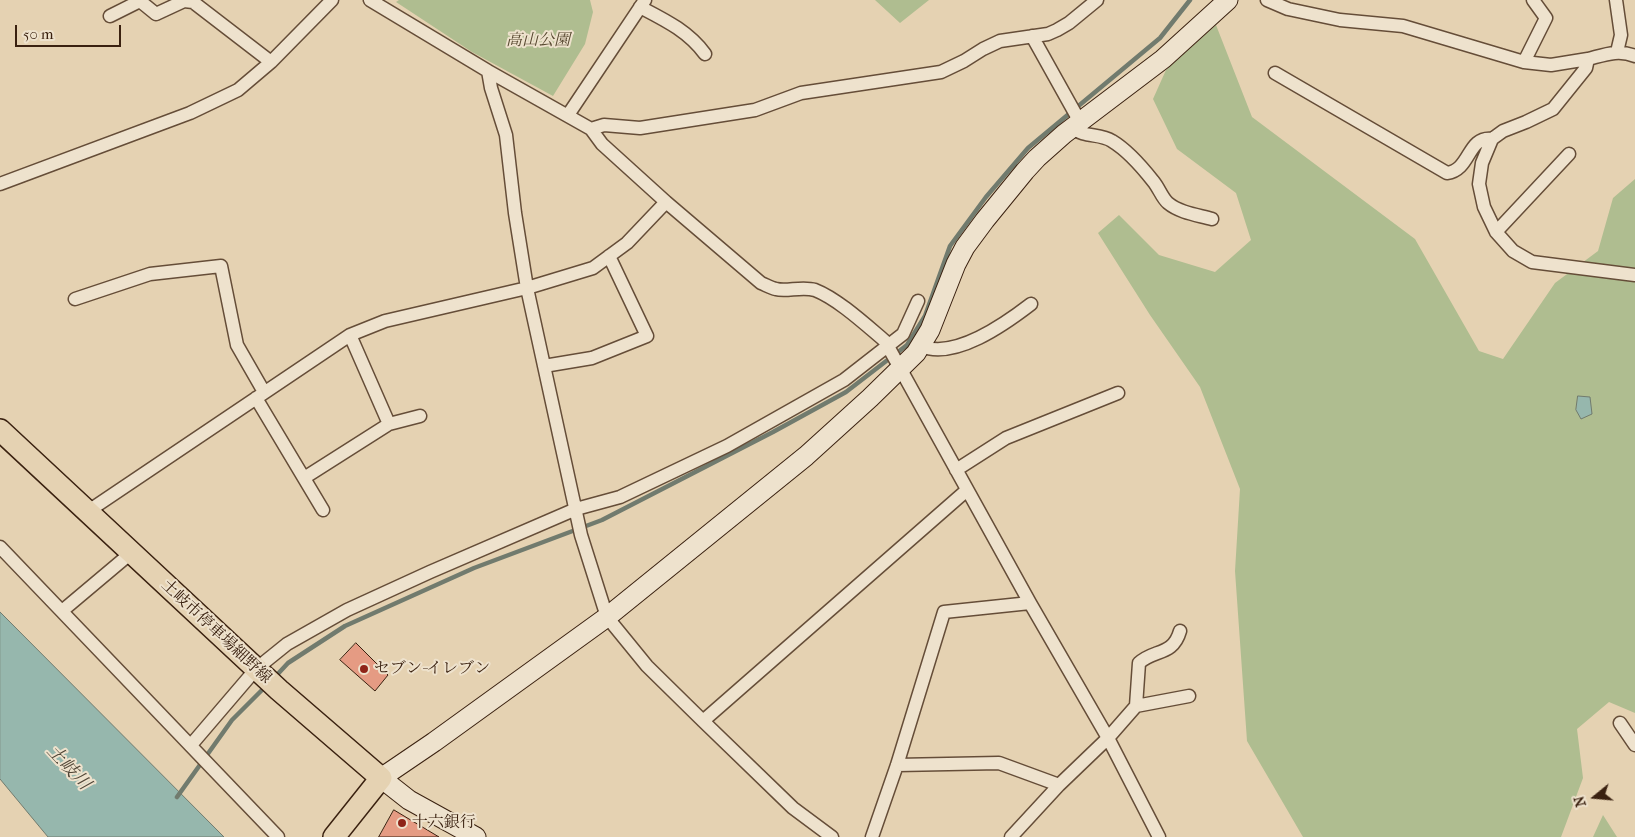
<!DOCTYPE html>
<html>
<head>
<meta charset="utf-8">
<style>
  body { margin:0 }
  #map { position:relative; width:1635px; height:837px; overflow:hidden; background:#e5d2b2; font-family:"IM FELL French Canon",serif }
  canvas { display:block }
  .north { position:absolute; left:1570px; top:772px; width:50px; height:50px; -webkit-text-stroke:4px #eee2cd; paint-order:stroke; rotate:253deg; font-size:14px; font-weight:700; line-height:20px; text-align:center; color:#3a2110 }
  .north::after { content:''; display:block; margin:auto; width:18px; height:22px; background:#3a2110; clip-path:polygon(50% 0,100% 100%,50% 72%,0 100%) }
  .scale { position:absolute; left:15px; top:25px; width:106px; height:22px; box-sizing:border-box; border:2px solid #3a2110; border-top:0; padding-left:6px; font-size:15px; line-height:18px; white-space:nowrap; color:#3a2110; -webkit-text-stroke:4px #eee2cd; paint-order:stroke }
</style>
</head>
<body>
<div id="map">
<canvas width="1635" height="837"></canvas>
<div class="north">N</div>
<div class="scale">50 m</div>
</div>
<script>
const ctx = document.querySelector('canvas').getContext('2d');
ctx.lineJoin = 'round';
function fill(path, color) { ctx.fillStyle = color; ctx.fill(path, 'evenodd'); }
function stroke(path, color, width, dash) { ctx.strokeStyle = color; ctx.lineWidth = width; ctx.lineCap = dash ? 'butt' : 'round'; ctx.setLineDash(dash || []); ctx.stroke(path); }
function label(font, color, halo, rows, align = 'center') {
  ctx.font = font + ' "IM FELL French Canon","Noto Serif JP",serif'; ctx.lineWidth = 4; ctx.setLineDash([]); ctx.textBaseline = 'middle'; ctx.strokeStyle = halo; ctx.fillStyle = color; for (const [text, x, y, turn = 0] of rows) {
    ctx.save(); ctx.translate(x, y); ctx.rotate((+turn || 0) * Math.PI / 180); ctx.textAlign = isNaN(turn) ? turn : align; if (halo) ctx.strokeText(text, 0, 0); ctx.fillText(text, 0, 0); ctx.restore();
  }
}
const green = new Path2D(`
  M 399,0 L 590,0 L 593,12 L 585,44 L 553,96 L 472,52 L 396,2 Z
  M 875,0 L 929,0 L 900,23 Z
  M 1216,25 L 1252,117 L 1415,239 L 1479,351 L 1503,359 L 1555,283 L 1598,251 L 1613,198 L 1635,179 L 1635,713 L 1609,702 L 1577,729 L 1583,778 L 1561,837 L 1303,837 L 1247,741 L 1235,571 L 1240,489 L 1200,387 L 1150,315 L 1098,233 L 1119,215 L 1159,255 L 1215,272 L 1251,240 L 1236,193 L 1177,149 L 1153,99 L 1166,70 Z
  M 1603,815 L 1617,837 L 1593,837 Z`);
const water = new Path2D(`
  M 1578,396 L 1590,397 L 1592,414 L 1581,419 L 1576,410 Z
  M 0,612 L 224,837 L 48,837 L 0,779 Z`);
const stream = new Path2D(`
  M 275,677 L 288,663 L 345,626 L 474,568 L 602,520 L 773,432 L 846,392 L 907,345 L 925,316 L 950,246 L 986,197 L 1028,148 L 1160,38 L 1190,0
  M 177,797 L 232,720 L 266,686`);
const building = new Path2D(`
  M 356,643 L 388,675 L 375,691 L 340,660 Z
  M 394,810 L 439,837 L 379,837 Z`);
const street = new Path2D(`
  M 370,0 L 488,71 L 591,129 L 602,144 L 666,202 L 761,283 C 766,285 771,288 776,289 C 786,292 802,286 815,290 C 838,299 866,325 885,341 L 1030,603 L 1108,738 L 1159,837
  M 1267,0 L 1288,9 L 1340,20 L 1403,26 L 1524,62 L 1551,65 L 1588,59 L 1586,68 L 1553,109 L 1526,122 L 1503,131 L 1492,139 L 1482,163 L 1479,184 L 1484,207 L 1496,232 L 1513,251 L 1532,262 L 1635,275
  M 1616,0 L 1621,35 L 1617,52
  M 640,7 C 665,20 688,31 705,54
  M 110,16 L 140,1 L 156,14 L 184,1 L 193,2 L 271,62
  M 1032,36 L 1080,122
  M 1588,59 C 1604,55 1618,49 1635,56
  M 1524,62 L 1546,18 L 1533,0
  M 488,71 L 491,88 L 506,135 L 515,213 L 527,288 L 581,535 L 607,617 L 647,666 L 703,721 L 793,808 L 832,837
  M 1275,73 L 1447,173 C 1471,170 1467,136 1492,139
  M 568,115 L 645,0
  M 1072,128 C 1085,138 1100,133 1112,141 C 1127,150 1142,167 1153,181 C 1159,188 1162,198 1168,203 C 1180,213 1198,215 1212,219
  M 591,129 L 604,125 L 640,128 L 755,110 L 801,93 L 941,72 L 964,61 L 983,49 L 1000,41 L 1048,34 L 1057,30 L 1069,23 L 1097,0
  M 0,184 L 190,113 L 238,90 L 271,62 L 332,0
  M 1496,232 L 1569,154
  M 75,299 L 150,274 L 221,266 L 237,345 L 264,392
  M 350,335 L 389,424
  M 921,346 C 955,360 1005,324 1031,304
  M 544,366 L 592,358 L 647,336 L 609,256
  M 256,398 L 323,510
  M 956,470 L 1006,438 L 1118,393
  M 304,478 L 389,424 L 420,416
  M 87,512 L 350,335 L 385,321 L 527,288 L 593,268 L 627,243 L 666,202
  M 0,547 L 278,837
  M 62,611 L 131,553
  M 1136,706 L 1139,663 C 1154,649 1173,656 1180,631
  M 703,721 L 967,490
  M 1620,723 L 1635,745
  M 191,745 L 256,669 L 287,644 L 347,610 L 430,572 L 576,509 L 620,497 L 727,446 L 844,380 L 903,334 L 918,301
  M 897,765 L 999,763 L 1059,785
  M 872,837 L 897,765 L 944,612 L 1030,603
  M 1011,837 L 1059,785 L 1108,738 L 1136,706 L 1189,696`);
const secondary = new Path2D(`
  M 476,837 L 409,800 L 381,778 L 434,742 L 607,617 L 806,456 L 870,398 L 916,353 L 930,330 L 956,264 L 965,247 L 985,220 L 1025,171 L 1037,158 L 1064,134 L 1163,59 L 1228,0`);
const primary = new Path2D(`
  M 0,430 L 279,690 L 381,778 L 334,837`);
const markers = [
  [364,669,5,"#8f2418"],
  [402,823,5,"#8f2418"]
];
const parkNames = [
  ["高山公園",538,41]
];
const streetNames = [
  ["土岐市停車場細野線",216,632,43]
];
const poiNames = [
  ["セブン-イレブン",374,669],
  ["十六銀行",412,823]
];
const waterNames = [
  ["土岐川",68,768,47]
];
fill(green, '#afbd90');
fill(water, '#96b7ad');
stroke(water, '#717b6e', 1);
stroke(stream, '#717b6e', 4.5);
fill(building, '#e59b83');
stroke(building, '#3a2110', 1);
stroke(street, '#654d38', 15);
stroke(secondary, '#3a2110', 21);
stroke(primary, '#3a2110', 24);
stroke(street, '#eee2cd', 12);
stroke(secondary, '#eee2cd', 19);
stroke(primary, '#e5d2b2', 21);
for (const [x, y, r, color] of markers) { const dot = new Path2D(); dot.arc(x, y, r, 0, 2 * Math.PI); ctx.fillStyle = color; ctx.fill(dot); stroke(dot, '#eee2cd', 2); }
label('italic 16px', '#574830', '#eee2cd', parkNames);
label('16px', '#3a2110', '#eee2cd', streetNames);
label('16px', '#3a2110', '#eee2cd', poiNames, 'left');
label('italic 18px', '#514637', '#eee2cd', waterNames);
</script>
</body>
</html>
